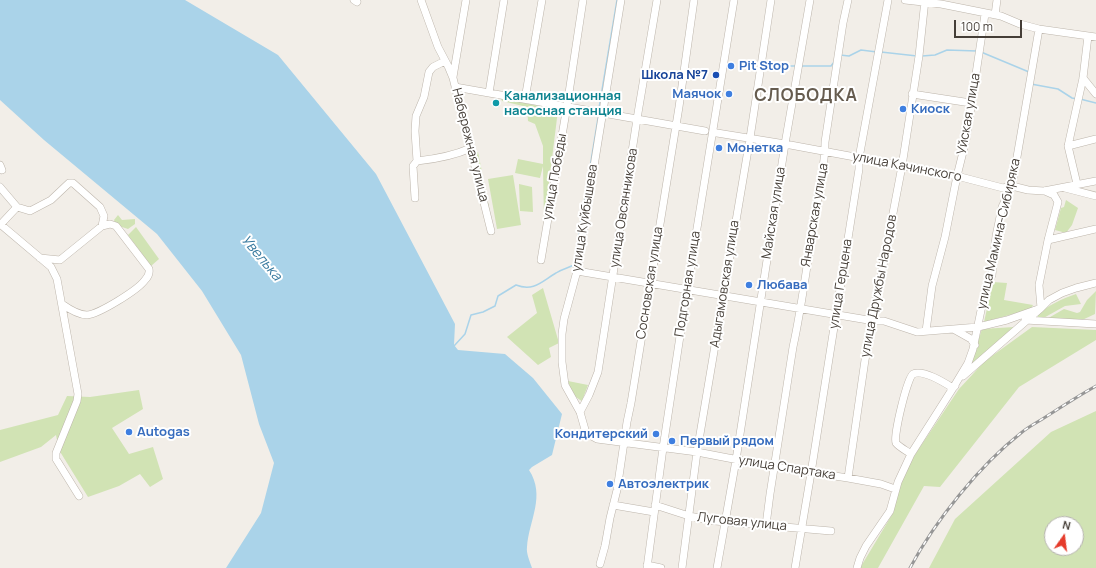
<!DOCTYPE html>
<html>
<head>
<meta charset="utf-8">
<style>
  body { margin:0 }
  #map { position:relative; width:1096px; height:568px; overflow:hidden; background:#f2eee8; font-family:Manrope,sans-serif }
  canvas { display:block }
  .north { position:absolute; left:1044px; top:516px; width:40px; height:40px; box-sizing:border-box; background:#fff; border:1px solid #b5b2af; border-radius:50%; rotate:14deg; font-size:11px; font-weight:700; line-height:16px; text-align:center; color:#453e37 }
  .north::after { content:''; display:block; margin:auto; width:14px; height:18px; background:#e53b2b; clip-path:polygon(50% 0,100% 100%,50% 72%,0 100%) }
  .scale { position:absolute; left:954px; top:20px; width:68px; height:18px; box-sizing:border-box; border:2px solid #453e37; border-top:0; padding-left:5px; font-size:12px; line-height:14px; white-space:nowrap; color:#453e37; -webkit-text-stroke:3px #fff; paint-order:stroke }
</style>
</head>
<body>
<div id="map">
<canvas width="1096" height="568"></canvas>
<div class="north">N</div>
<div class="scale">100 m</div>
</div>
<script>
const ctx = document.querySelector('canvas').getContext('2d');
ctx.lineJoin = 'round';
function fill(path, color) { ctx.fillStyle = color; ctx.fill(path, 'evenodd'); }
function stroke(path, color, width, dash) { ctx.strokeStyle = color; ctx.lineWidth = width; ctx.lineCap = dash ? 'butt' : 'round'; ctx.setLineDash(dash || []); ctx.stroke(path); }
function label(font, color, halo, rows, align = 'center') {
  ctx.font = font + ' Manrope,sans-serif'; ctx.lineWidth = 4; ctx.setLineDash([]); ctx.textBaseline = 'middle'; ctx.strokeStyle = halo; ctx.fillStyle = color; for (const [text, x, y, turn = 0] of rows) {
    ctx.save(); ctx.translate(x, y); ctx.rotate((+turn || 0) * Math.PI / 180); ctx.textAlign = isNaN(turn) ? turn : align; if (halo) ctx.strokeText(text, 0, 0); ctx.fillText(text, 0, 0); ctx.restore();
  }
}
const green = new Path2D(`
  M 501,98 L 558,110 L 544,223 L 543,166 L 540,178 L 515,173 L 518,159 L 543,164 L 543,146 L 535,124 L 528,121 L 527,107 L 502,101 Z
  M 475,152 L 478,152 L 492,222 L 490,222 Z
  M 513,175 L 521,225 L 497,229 L 488,179 Z
  M 519,184 L 532,187 L 533,212 L 520,211 Z
  M 1066,200 L 1078,208 L 1072,225 L 1066,233 L 1055,230 L 1061,208 L 1064,207 Z
  M 118,215 L 122,220 L 135,219 L 135,224 L 128,229 L 116,225 L 114,220 Z
  M 136,227 L 159,259 L 151,266 L 128,235 Z
  M 993,282 L 1007,283 L 1004,300 L 1033,305 L 1031,309 L 984,322 Z
  M 543,288 L 559,343 L 549,348 L 551,357 L 538,365 L 507,337 L 537,313 L 532,295 Z
  M 1096,291 L 1095,314 L 1080,321 L 1045,320 L 1064,309 L 1077,313 L 1080,312 L 1087,300 Z
  M 1076,294 L 1081,304 L 1065,306 L 1040,320 L 1037,315 C 1049,305 1061,299 1076,294 Z
  M 1014,327 L 969,368 L 982,329 Z
  M 1032,327 L 1096,330 L 1096,340 L 1019,387 L 940,487 L 924,486 L 878,568 L 860,568 L 893,513 L 900,482 L 916,453 L 959,389 L 985,361 Z
  M 568,381 L 588,385 L 582,401 C 573,397 571,389 568,381 Z
  M 139,390 L 143,409 L 112,428 L 129,454 L 153,447 L 163,479 L 150,487 L 140,474 L 119,486 L 88,497 L 59,450 L 56,435 L 41,447 L 0,462 L 0,430 L 58,415 L 67,396 L 90,397 Z
  M 1096,411 L 1096,568 L 929,568 L 955,519 L 1051,432 ZM 1052,524 L 1076,524 L 1076,548 L 1052,548 Z`);
const water = new Path2D(`
  M 0,0 L 185,0 L 278,55 L 376,174 L 455,324 L 454,345 L 458,350 L 505,354 L 533,378 L 562,414 L 552,455 L 532,467 L 529,470 C 546,496 529,520 527,547 C 526,553 530,562 532,568 L 226,568 L 261,513 L 274,463 L 259,424 L 241,355 L 202,291 L 157,234 L 44,140 L 0,100 Z`);
const stream = new Path2D(`
  M 881,52 L 917,56
  M 981,52 L 1029,72
  M 840,55 L 849,56 L 861,50 L 877,52
  M 922,56 L 935,55 L 947,50 L 977,51
  M 764,66 L 795,66
  M 801,66 L 831,66 L 834,62
  M 1031,84 L 1058,89 L 1072,98 L 1077,99
  M 1080,99 L 1096,103
  M 599,108 L 617,0
  M 454,346 L 465,334 L 471,315 L 483,312 L 495,306 L 498,296 L 516,285 C 534,292 542,281 556,273 C 562,269 568,268 574,265 L 598,118`);
const minor = new Path2D(`
  M 354,0 L 357,2
  M 421,0 L 438,47 L 448,66 L 453,78 L 491,231
  M 621,0 L 577,271 L 564,319 L 562,334 L 562,362 L 565,385 L 580,412 L 586,433 L 597,439 L 697,452 L 775,467 L 848,478 L 881,484 L 895,489
  M 905,0 L 941,4 L 1001,16 L 1020,24 L 1039,29 L 1096,37
  M 995,15 L 997,0
  M 453,77 L 466,0
  M 1083,78 L 1096,94
  M 455,87 L 705,131
  M 489,93 L 504,0
  M 912,94 L 971,103
  M 525,99 L 542,0
  M 717,133 L 785,144 L 957,176 L 1003,188 L 1012,186 L 1028,190 L 1044,191 L 1096,181
  M 1068,146 L 1096,139
  M 417,161 C 436,159 453,156 471,148
  M 0,165 L 2,170
  M 1077,184 L 1068,146 L 1083,78 L 1088,36
  M 0,187 L 17,207 L 30,211 L 51,200 L 69,183 L 73,183 L 100,207 L 104,216 L 102,226 L 110,224 L 116,226 L 149,269 C 150,274 148,277 145,280 C 138,290 99,314 87,315 C 78,315 69,309 62,304
  M 1065,188 L 1096,196
  M 415,198 L 413,166 L 417,161 L 415,131 L 416,116 L 424,97 L 429,72 L 433,67 L 445,61
  M 0,224 L 51,267 L 57,279 L 78,394 L 77,401 L 56,453 L 56,459 L 79,496
  M 0,225 L 17,207
  M 1048,240 L 1096,229
  M 40,258 L 60,260 L 102,226
  M 541,260 L 567,106 L 583,0
  M 577,271 L 874,321 L 884,321 L 917,332 L 978,327 L 1007,320 L 1041,308 L 1049,300 L 1062,293 L 1076,288 L 1096,283
  M 1025,320 L 1096,324
  M 955,330 L 971,339 L 975,345
  M 926,331 L 932,286 L 945,237 L 957,176 L 966,140 L 985,14
  M 963,376 L 1041,308 L 1039,285 L 1048,240 L 1058,202 L 1054,195 L 1045,191
  M 580,412 L 589,395 L 598,372 L 637,119 L 657,0
  M 911,454 C 907,451 899,447 896,443 C 893,437 907,378 913,374 C 923,369 945,383 953,388 L 955,386
  M 848,478 L 865,360 L 902,166 L 919,56 L 925,0
  M 613,505 L 654,512
  M 655,505 L 689,516 L 715,521 L 831,531
  M 766,525 L 770,494 L 793,347 C 802,306 807,263 814,221 C 818,195 825,169 825,142 L 843,23 L 848,0
  M 600,564 L 605,546 L 610,518 L 617,490 L 627,422 L 631,403 L 679,107 L 694,0
  M 647,565 L 661,568
  M 647,568 L 663,448 L 687,290 L 734,0
  M 682,568 L 697,452 L 750,138 L 771,0
  M 717,568 L 736,460 L 785,144 L 810,0
  M 795,568 L 811,473 L 859,169 L 859,158 L 888,0
  M 857,568 L 860,558 L 866,546 L 890,511 L 898,482 L 911,454 L 953,388 L 968,363 L 973,349 L 985,291 L 992,275 L 996,236 L 1002,207 L 1012,186 L 1039,29`);
const rail = new Path2D(`
  M 910,568 C 935,521 979,466 1021,433 C 1028,427 1036,423 1044,418 C 1061,407 1078,396 1096,386`);
const markers = [
  [731,66,4,"#3f7fe0"],
  [716,75,4,"#1a4fb4"],
  [729,94,4,"#3f7fe0"],
  [496,103,4,"#0f9aa8"],
  [903,109,4,"#3f7fe0"],
  [719,148,4,"#3f7fe0"],
  [749,285,4,"#3f7fe0"],
  [129,432,4,"#3f7fe0"],
  [656,434,4,"#3f7fe0"],
  [672,441,4,"#3f7fe0"],
  [610,484,4,"#3f7fe0"]
];
const shopNames = [
  ["Pit Stop",739,66],
  ["Маячок",721,94,"right"],
  ["Киоск",911,109],
  ["Монетка",727,148],
  ["Любава",757,285],
  ["Autogas",137,432],
  ["Кондитерский",648,434,"right"],
  ["Первый рядом",680,441],
  ["Автоэлектрик",618,484]
];
const transitNames = [
  ["Школа №7",708,75]
];
const cultureNames = [
  ["Канализационная",504,96],
  ["насосная станция",504,111]
];
const streetNames = [
  ["Уйская улица",969,114,-80],
  ["Набережная улица",470,145,76],
  ["улица Качинского",907,167,11],
  ["улица Победы",555,177,-80],
  ["улица Овсянникова",624,208,-81],
  ["Майская улица",774,213,-81],
  ["Январская улица",815,215,-80],
  ["улица Куйбышева",585,218,-81],
  ["улица Мамина-Сибиряка",999,234,-77],
  ["Сосновская улица",650,283,-81],
  ["Подгорная улица",688,284,-81],
  ["Адыгамовская улица",725,284,-81],
  ["улица Герцена",841,284,-81],
  ["улица Дружбы Народов",879,286,-79],
  ["улица Спартака",787,468,9],
  ["Луговая улица",742,522,6]
];
const waterNames = [
  ["Увелька",261,258,50]
];
const districtNames = [
  ["СЛОБОДКА",806,96]
];
fill(green, '#d1e3b4');
fill(water, '#aad3e9');
stroke(stream, '#aad3e9', 1.5);
stroke(minor, '#bdb5ab', 8);
stroke(minor, '#fff', 7);
stroke(rail, '#969696', 3);
stroke(rail, '#fff', 1.5, [4.5]);
for (const [x, y, r, color] of markers) { const dot = new Path2D(); dot.arc(x, y, r, 0, 2 * Math.PI); ctx.fillStyle = color; ctx.fill(dot); stroke(dot, '#fff', 1.5); }
label('bold 13px', '#366cbe', '#fff', shopNames, 'left');
label('bold 13px', '#164399', '#fff', transitNames, 'right');
label('bold 13px', '#0d838f', '#fff', cultureNames, 'left');
label('13px', '#453e37', '#fff', streetNames);
label('italic 14px', '#387a9f', '#fff', waterNames);
ctx.letterSpacing = '1px';
label('bold 17px', '#665c4f', '#fff', districtNames);
ctx.letterSpacing = '0px';
</script>
</body>
</html>
